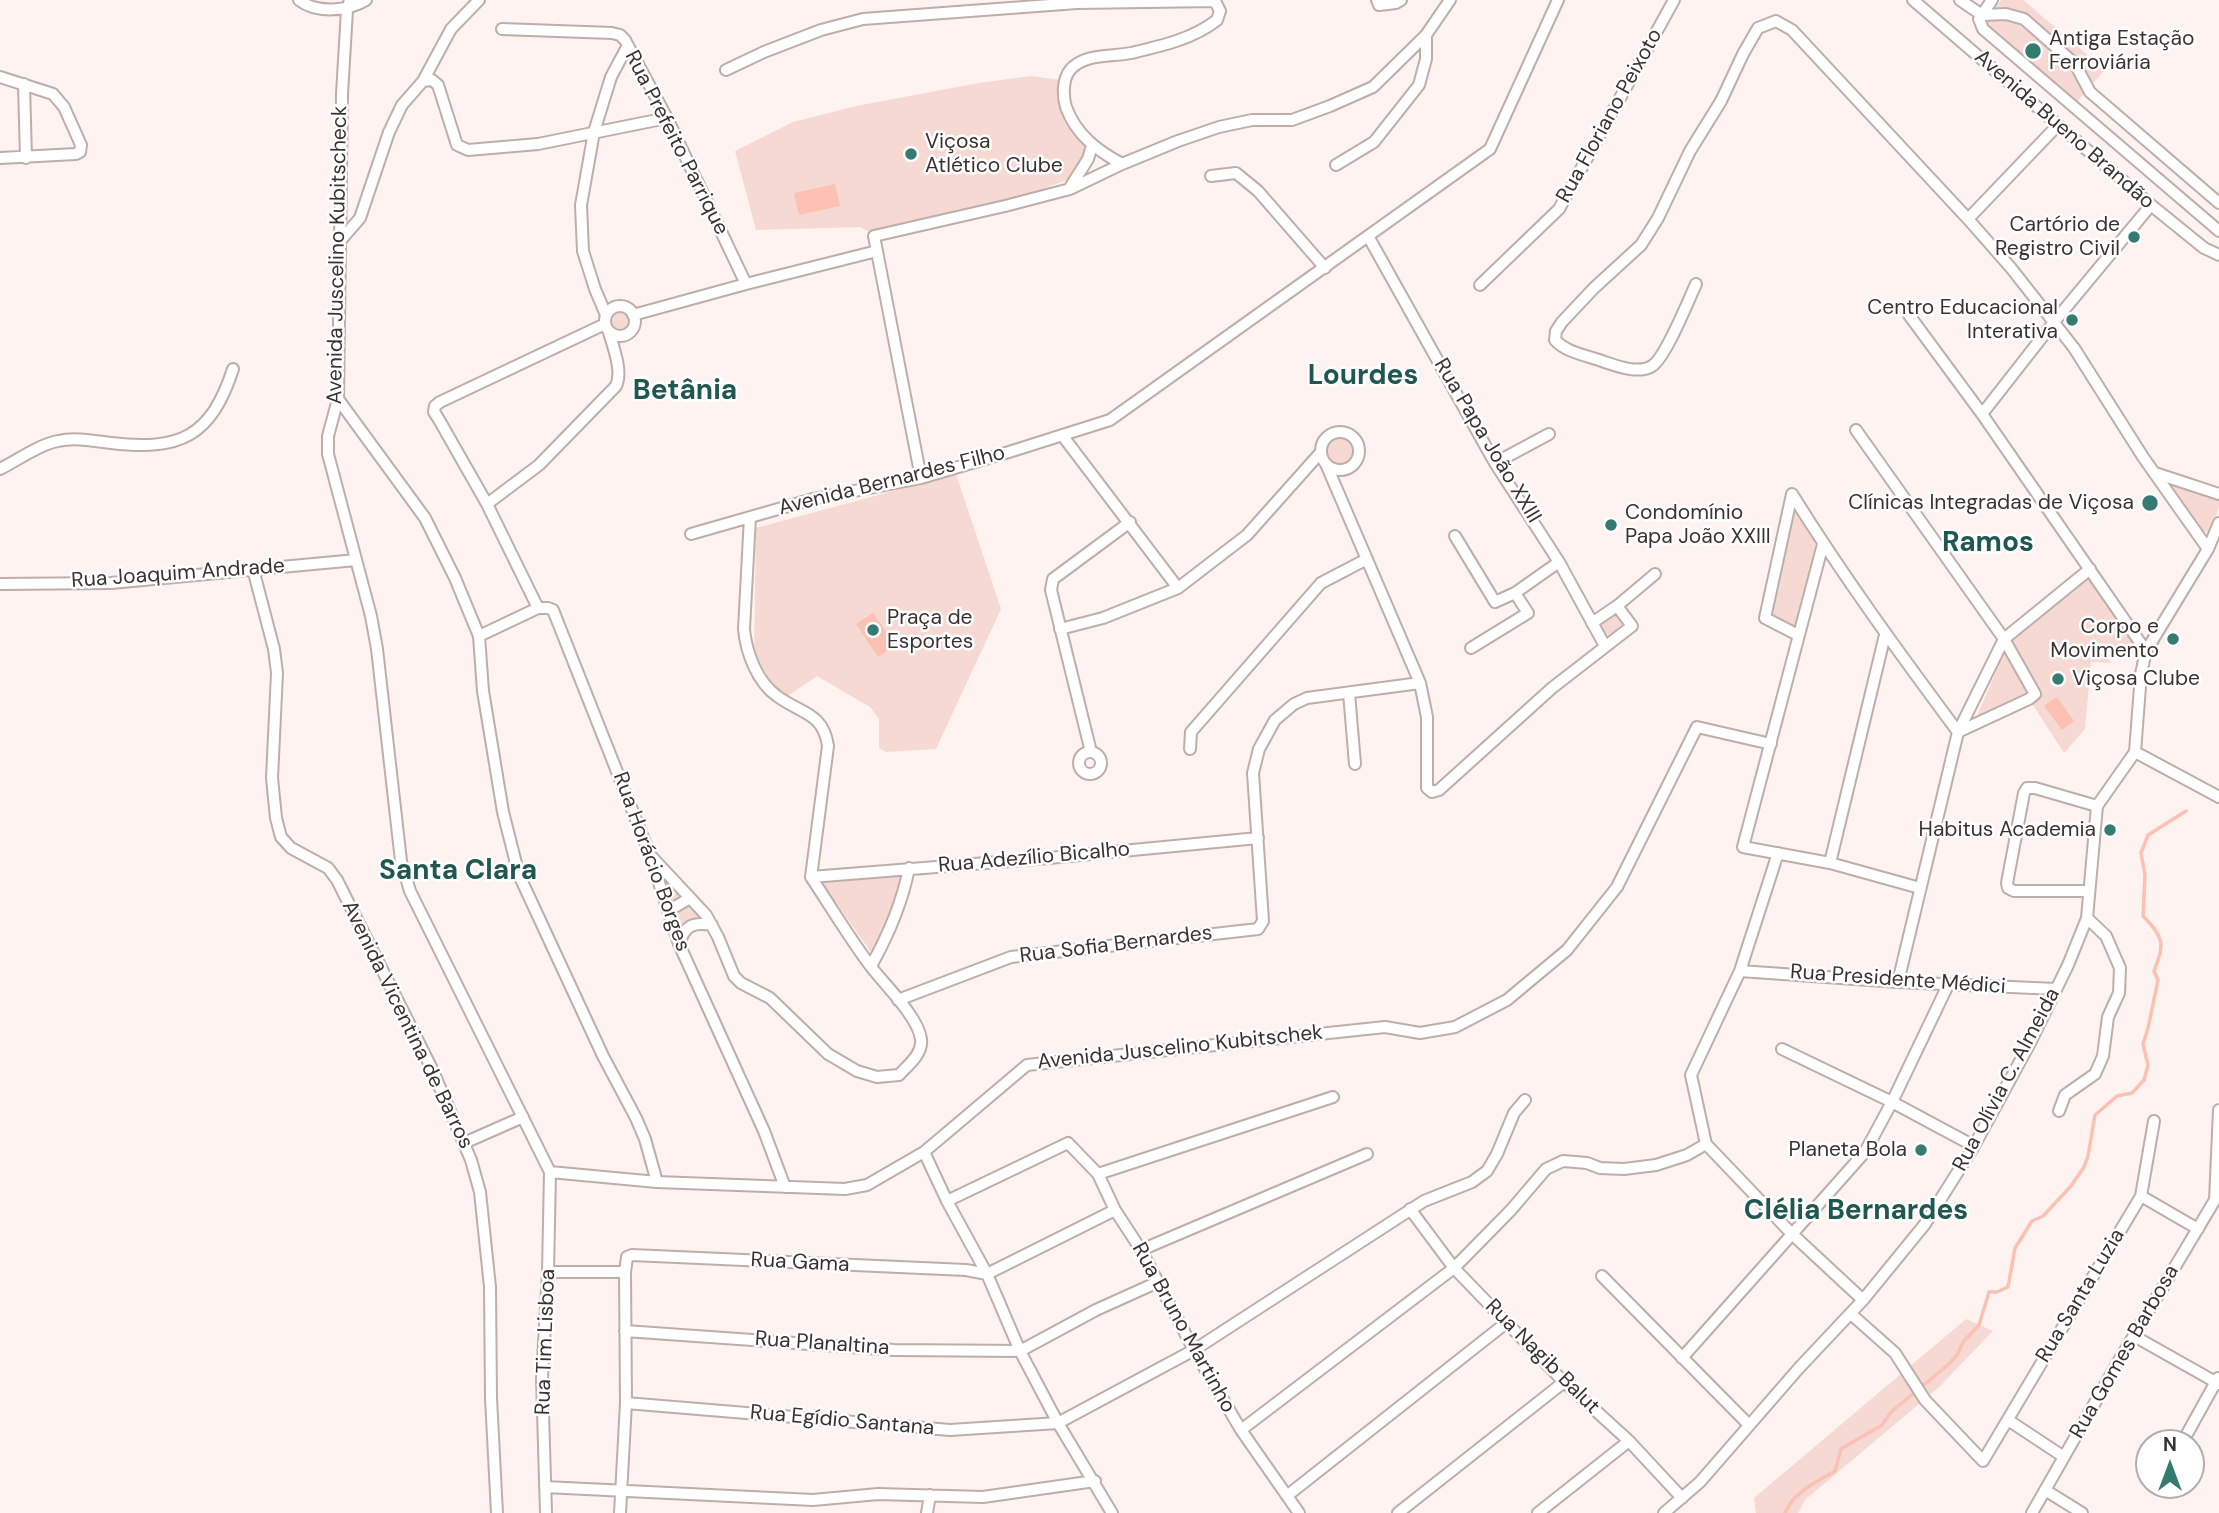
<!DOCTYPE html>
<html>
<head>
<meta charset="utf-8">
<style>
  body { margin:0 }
  #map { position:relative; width:2219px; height:1513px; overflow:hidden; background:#fef3f0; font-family:"DM Sans",sans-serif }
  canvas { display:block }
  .north { position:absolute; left:2135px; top:1429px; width:70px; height:70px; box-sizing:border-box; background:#fff; border:2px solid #b0adac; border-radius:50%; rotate:0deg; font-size:19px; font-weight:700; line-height:28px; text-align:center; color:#393230 }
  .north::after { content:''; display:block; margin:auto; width:24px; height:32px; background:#357b72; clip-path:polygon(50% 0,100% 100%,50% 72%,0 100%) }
</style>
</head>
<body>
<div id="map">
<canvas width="2219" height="1513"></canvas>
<div class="north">N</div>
</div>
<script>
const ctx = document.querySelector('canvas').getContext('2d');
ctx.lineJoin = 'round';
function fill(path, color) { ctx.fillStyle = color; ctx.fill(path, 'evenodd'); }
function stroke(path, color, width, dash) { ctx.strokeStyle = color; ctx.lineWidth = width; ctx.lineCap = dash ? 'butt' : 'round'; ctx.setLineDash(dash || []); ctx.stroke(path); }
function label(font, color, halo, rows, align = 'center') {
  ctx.font = font + ' "DM Sans",sans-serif'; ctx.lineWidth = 5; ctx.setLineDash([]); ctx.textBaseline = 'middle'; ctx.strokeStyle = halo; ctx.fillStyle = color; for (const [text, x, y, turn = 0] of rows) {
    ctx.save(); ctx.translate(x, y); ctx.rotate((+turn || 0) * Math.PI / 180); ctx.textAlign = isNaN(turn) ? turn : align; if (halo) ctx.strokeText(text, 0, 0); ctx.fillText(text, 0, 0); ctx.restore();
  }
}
const green = new Path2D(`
  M 2001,0 L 2023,0 L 2105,70 L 2073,106 L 1983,29 L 1983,15 L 1996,9 Z
  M 1031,76 L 1061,80 L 1070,125 L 1085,147 L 1085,158 L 1070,179 L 1003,203 L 873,234 L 860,227 L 756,230 L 735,151 L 793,122 L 856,106 L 979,83 Z
  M608 321a12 12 0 1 1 24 0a12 12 0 1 1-24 0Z
  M1326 451a14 14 0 1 1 28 0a14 14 0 1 1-28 0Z
  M 956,474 L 1001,609 L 936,749 L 886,752 L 879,748 L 879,719 L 870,707 L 817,676 L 786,697 L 776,692 L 754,651 L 756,528 Z
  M 2168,484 L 2219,498 L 2219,507 L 2211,531 L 2204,532 Z
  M 1795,508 L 1816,541 L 1796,627 L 1771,616 Z
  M 2089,574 L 2143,654 L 2129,647 L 2108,658 L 2111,663 L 2091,662 L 2085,729 L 2064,753 L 2029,699 L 1974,723 L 2007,646 Z
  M 1617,609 L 1629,627 L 1607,642 L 1594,623 Z
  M 650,856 L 704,915 L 704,922 L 680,942 Z
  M 903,872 C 897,901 886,928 873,955 L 822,883 Z
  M 1966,1319 L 1993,1331 L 1939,1387 L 1805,1500 L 1798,1513 L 1756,1513 L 1754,1498 Z`);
const water = new Path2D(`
  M 835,184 L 840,206 L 799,215 L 794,193 Z
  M 873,613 L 895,645 L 878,657 L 856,624 Z
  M 2057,697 L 2074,721 L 2062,730 L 2044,706 Z`);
const stream = new Path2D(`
  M 1785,1513 C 1795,1490 1816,1483 1835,1471 L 1841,1449 L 1882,1425 L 1891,1412 L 1949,1364 L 1957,1355 L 1963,1342 L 1979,1325 L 1989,1292 L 1997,1292 L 2008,1287 L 2015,1248 L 2032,1221 L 2043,1216 L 2071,1186 L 2084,1167 L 2088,1156 L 2095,1115 L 2117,1096 L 2132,1093 L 2144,1080 L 2148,1065 L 2143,1044 L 2148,1028 L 2158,980 L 2154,971 C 2165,943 2164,938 2143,916 L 2145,875 L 2141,853 L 2148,835 L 2186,811`);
const minor = new Path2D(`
  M 299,0 C 317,14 348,11 366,0
  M 350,0 L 347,10 L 342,94 L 338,399 L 328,436 L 328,454 L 371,616 L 377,649 L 401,861 L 410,891 L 550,1172 L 548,1272 L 542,1378 L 546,1513
  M 1377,0 L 1379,5 L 1396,3 L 1401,0
  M 1913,0 L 2151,205 L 2204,248 L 2219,255
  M 1960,0 L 1982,15
  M 1992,0 L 1979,19 L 1983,29 L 2219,231
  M 1982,15 L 2006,14 L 2024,19 L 2075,64 L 2090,92 L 2219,203
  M 502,29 L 612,33 L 620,35 L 625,40 L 667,118 L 746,284
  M 726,70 L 764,52 L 821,30 L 863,19 L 1077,3 L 1215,1
  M 0,77 L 53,94 L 64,107 L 81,145 L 80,152 L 76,154 L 0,158
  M 423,81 L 432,80 L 438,85 L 457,145 L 468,150 L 538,144 L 667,118
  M 24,84 L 26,158
  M 1122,164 C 1098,151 1076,135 1066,107 C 1063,97 1062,80 1070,70 C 1084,53 1112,57 1131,53 C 1161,46 1193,39 1217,20 L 1220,11 L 1215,1
  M 1336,165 L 1374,142 L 1419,85 L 1426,59 L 1426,35
  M 1211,176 L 1236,173 L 1258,191 L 1325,268
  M 1071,186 L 1088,159 L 1092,146
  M 1968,219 L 2057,126
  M 1368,236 L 1495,463 L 1559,562 L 1605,646
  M 341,240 L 360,218 L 389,132 L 402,105 L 423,81 L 451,29 L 479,0
  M 1696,284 C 1688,301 1666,357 1652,366 C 1638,375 1614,365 1599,360 C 1584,355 1566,352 1555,340 L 1556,331 L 1562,322 L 1594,288 L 1641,245 L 1658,218 L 1690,151 L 1721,101 L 1743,54 L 1758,28 L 1776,21 L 1792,30 L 1968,219 L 2011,268 L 2074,348 L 2143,457 L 2208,549
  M 1480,285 L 1559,209 L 1674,0
  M605 321a15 15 0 1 1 30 0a15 15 0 1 1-30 0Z
  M 606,315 L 595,289 L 583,251 L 581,205 L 594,132 L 611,77 L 627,47
  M 633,315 L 746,284 L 877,251
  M 1909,315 L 1982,414 L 2146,651
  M 338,399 L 425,518 L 455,578 L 479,636 L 483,691 L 503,812 L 519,875 L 603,1056 L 636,1118 L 645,1139 L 657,1182
  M 1982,414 L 2054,322 L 2151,205
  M 1856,430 L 2004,639 L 2035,694 L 2029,699 L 1958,732
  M1321 451a19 19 0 1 1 38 0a19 19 0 1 1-38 0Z
  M 1062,435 L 1178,588
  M 1495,463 L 1549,434
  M 1326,464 L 1420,683 L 1427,717 L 1427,788 L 1432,792 L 1439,790 L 1552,688 L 1632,626 L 1617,606
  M 0,469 C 18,460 38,445 58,441 C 75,437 94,441 111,443 C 180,451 211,437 233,369
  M 2155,473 L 2219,494
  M 921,478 L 874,236 L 1005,206 L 1070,189 L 1122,164 L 1178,141 L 1219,127 L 1252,120 L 1292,120 L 1330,106 L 1373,87 L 1426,35 L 1450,0
  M 487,504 L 539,465 L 616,386 C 623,371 613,347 609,332
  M 691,534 L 813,499 L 921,478 L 1009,452 L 1110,420 L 1490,149 L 1558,0
  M 1455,536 L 1495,602 L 1515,593 L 1559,562
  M 1823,544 L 1743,847 L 1830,863 L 1920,888
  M 253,569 L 274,649 L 277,673 L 272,778 L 276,818 L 281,837 L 291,848 L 328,868 L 337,880 L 432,1069 L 471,1160 L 480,1192 L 490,1287 L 491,1398 L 497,1513
  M 0,584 L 111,583 L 356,560
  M 538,608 L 487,504 L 438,418 L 434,412 L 435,406 L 440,402 L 605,324
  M 1592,623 L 1617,606 L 1655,574
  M 1060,629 L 1103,618 L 1178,588 L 1247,535 L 1321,452
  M 1798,635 L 1765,618 L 1792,494 C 1843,576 1900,654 1958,732
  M 479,636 L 538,608 L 548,608 L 553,610 L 650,855 L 679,944 L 764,1131 L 785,1187
  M 1471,648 L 1528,613 L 1515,593
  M 1349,693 L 1355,764
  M 1190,749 L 1191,732 L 1321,583 L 1367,559
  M 1091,752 L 1051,590 L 1053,579 L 1130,522
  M 2135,752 L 2219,797
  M1079 763a11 11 0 1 1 22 0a11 11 0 1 1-22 0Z
  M 650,855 L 706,915 L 718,937 L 734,976 L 741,983 L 770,998 L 828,1054 L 857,1071 L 877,1077 L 899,1075 C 908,1065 923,1054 921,1039 C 918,1017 886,986 872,968 C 850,939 831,907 811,877 L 828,746 C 823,712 801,714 777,696 C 757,682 746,652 744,629 L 750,517
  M 1830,863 L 1885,635
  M 811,877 L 1049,858 L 1258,838
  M 2089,891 L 2014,891 L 2008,888 L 2007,883 L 2024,793 L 2027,788 L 2035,788 L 2097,806
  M 668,911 L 690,898
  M 679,944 C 685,925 693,922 712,925
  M 871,966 C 889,934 902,904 909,868
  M 1740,971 L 1898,982 L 2056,989
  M 1898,982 L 1958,732 L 2004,639 L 2090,569
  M 898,1000 L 1011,957 L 1258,929 L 1263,921 L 1253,773 L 1259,749 L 1275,720 L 1294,704 L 1307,698 L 1420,683
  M 1782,1049 L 1892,1102 L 1974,1146
  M 2059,1111 L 2065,1095 L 2095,1074 L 2103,1056 L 2108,1017 L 2119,993 L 2120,968 L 2106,936 L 2087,918
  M 464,1143 L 523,1117
  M 1706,1144 L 1792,1234 L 1863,1300
  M 924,1152 L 947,1201 L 987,1274 L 1020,1351 L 1058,1423 L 1112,1513
  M 550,1172 L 657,1182 L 845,1189 L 867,1185 L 924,1152 L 1027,1065 L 1385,1027 L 1420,1033 L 1455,1027 L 1507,1000 L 1567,950 L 1617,887 L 1697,727 L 1771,744
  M 1098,1174 L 1333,1097
  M 2141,1196 L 2198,1229
  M 2215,1200 L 2219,1110
  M 947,1201 L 1068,1143 L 1098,1174 L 1115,1210 L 1141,1250 L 1194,1350 L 1241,1430 L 1299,1513
  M 1410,1209 L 1454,1268 L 1561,1379 L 1629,1441 L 1682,1498
  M 1141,1250 L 1367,1154
  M 548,1272 L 625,1272
  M 1602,1276 L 1749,1425
  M 1851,1314 L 1895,1353 L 1925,1400 L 1983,1461 L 2141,1196 L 2154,1121
  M 625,1331 L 894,1350 L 1020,1351 L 1096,1310 L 1158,1282
  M 2134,1336 L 2219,1384
  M 1682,1358 L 1865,1152 L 1892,1102 L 1948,985
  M 626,1403 L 950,1430 L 1058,1423 L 1194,1350 L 1424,1201 L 1472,1182 L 1487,1171 L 1497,1154 L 1514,1113 L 1525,1100
  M 2008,1420 L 2064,1457
  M 1241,1430 L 1454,1268 L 1511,1210 L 1546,1169 L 1563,1161 L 1587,1163 L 1600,1168 L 1624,1169 L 1656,1165 L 1687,1155 L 1706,1144 L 1691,1075 L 1740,971 L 1778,853
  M 2182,1443 L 2218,1378
  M 545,1487 L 813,1500 L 878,1494 L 983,1497 L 1095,1481
  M 2045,1490 L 2082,1513
  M 1288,1495 L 1506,1323
  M 620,1513 L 626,1403 L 625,1272 L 627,1257 L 632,1255 L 966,1270 L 987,1274 L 1115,1210
  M 927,1513 L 930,1495
  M 1398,1513 L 1564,1382
  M 1538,1513 L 1629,1441
  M 1664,1513 L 1700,1482 L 1799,1368 L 1863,1300 L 1925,1224 L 1974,1146 L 2030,1043 L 2068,965 L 2087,918 L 2097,806 L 2135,752 L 2141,674 L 2146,651 L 2208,549 L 2219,523
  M 2032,1513 L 2117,1364 L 2219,1193`);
const markers = [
  [2033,51,9,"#357b72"],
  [911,154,7,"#357b72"],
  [2134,237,7,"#357b72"],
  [2072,320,7,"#357b72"],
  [2150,503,9,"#357b72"],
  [1611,525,7,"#357b72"],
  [873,630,7,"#357b72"],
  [2173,639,7,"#357b72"],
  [2058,679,7,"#357b72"],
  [2110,830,7,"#357b72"],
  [1921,1150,7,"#357b72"]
];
const poiNames = [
  ["Antiga Estação",2049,39,"left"],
  ["Ferroviária",2049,63,"left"],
  ["Viçosa",925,142,"left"],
  ["Atlético Clube",925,166,"left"],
  ["Cartório de",2120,225],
  ["Registro Civil",2120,249],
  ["Centro Educacional",2058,308],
  ["Interativa",2058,332],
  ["Clínicas Integradas de Viçosa",2134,503],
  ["Condomínio",1625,513,"left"],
  ["Papa João XXIII",1625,537,"left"],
  ["Praça de",887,618,"left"],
  ["Esportes",887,642,"left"],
  ["Corpo e",2159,627],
  ["Movimento",2159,651],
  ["Viçosa Clube",2072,679,"left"],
  ["Habitus Academia",2096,830],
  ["Planeta Bola",1907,1150]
];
const streetNames = [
  ["Rua Floriano Peixoto",1610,116,-61],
  ["Avenida Bueno Brandão",2064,130,41],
  ["Rua Prefeito Parrique",676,143,63],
  ["Avenida Juscelino Kubitscheck",338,255,-89],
  ["Rua Papa João XXIII",1487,441,59],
  ["Avenida Bernardes Filho",892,481,-14],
  ["Rua Joaquim Andrade",178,574,-4],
  ["Rua Adezílio Bicalho",1034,858,-5],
  ["Rua Horácio Borges",651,862,70],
  ["Rua Sofia Bernardes",1116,945,-7],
  ["Rua Presidente Médici",1898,980,4],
  ["Avenida Vicentina de Barros",407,1025,64],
  ["Avenida Juscelino Kubitschek",1180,1048,-6],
  ["Rua Olívia C. Almeida",2007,1080,-62],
  ["Rua Gama",800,1263,3],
  ["Rua Santa Luzia",2081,1296,-59],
  ["Rua Bruno Martinho",1183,1328,61],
  ["Rua Tim Lisboa",546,1342,-88],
  ["Rua Planaltina",822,1344,4],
  ["Rua Gomes Barbosa",2125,1352,-60],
  ["Rua Nagib Balut",1542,1357,45],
  ["Rua Egídio Santana",842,1421,5]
];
const districtNames = [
  ["Lourdes",1363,377],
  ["Betânia",685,392],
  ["Ramos",1988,544],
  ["Santa Clara",458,872],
  ["Clélia Bernardes",1856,1212]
];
fill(green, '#f6d9d2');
fill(water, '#fcc1b3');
stroke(stream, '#fcc1b3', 3.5);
stroke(minor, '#beaeaa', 14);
stroke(minor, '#fff', 10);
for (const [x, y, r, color] of markers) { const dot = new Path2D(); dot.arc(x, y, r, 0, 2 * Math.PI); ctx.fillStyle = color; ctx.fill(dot); stroke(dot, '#fff', 2.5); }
label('21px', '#393230', '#fff', poiNames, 'right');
label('21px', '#393230', '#fff', streetNames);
label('bold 28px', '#205851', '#fff', districtNames);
</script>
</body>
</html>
